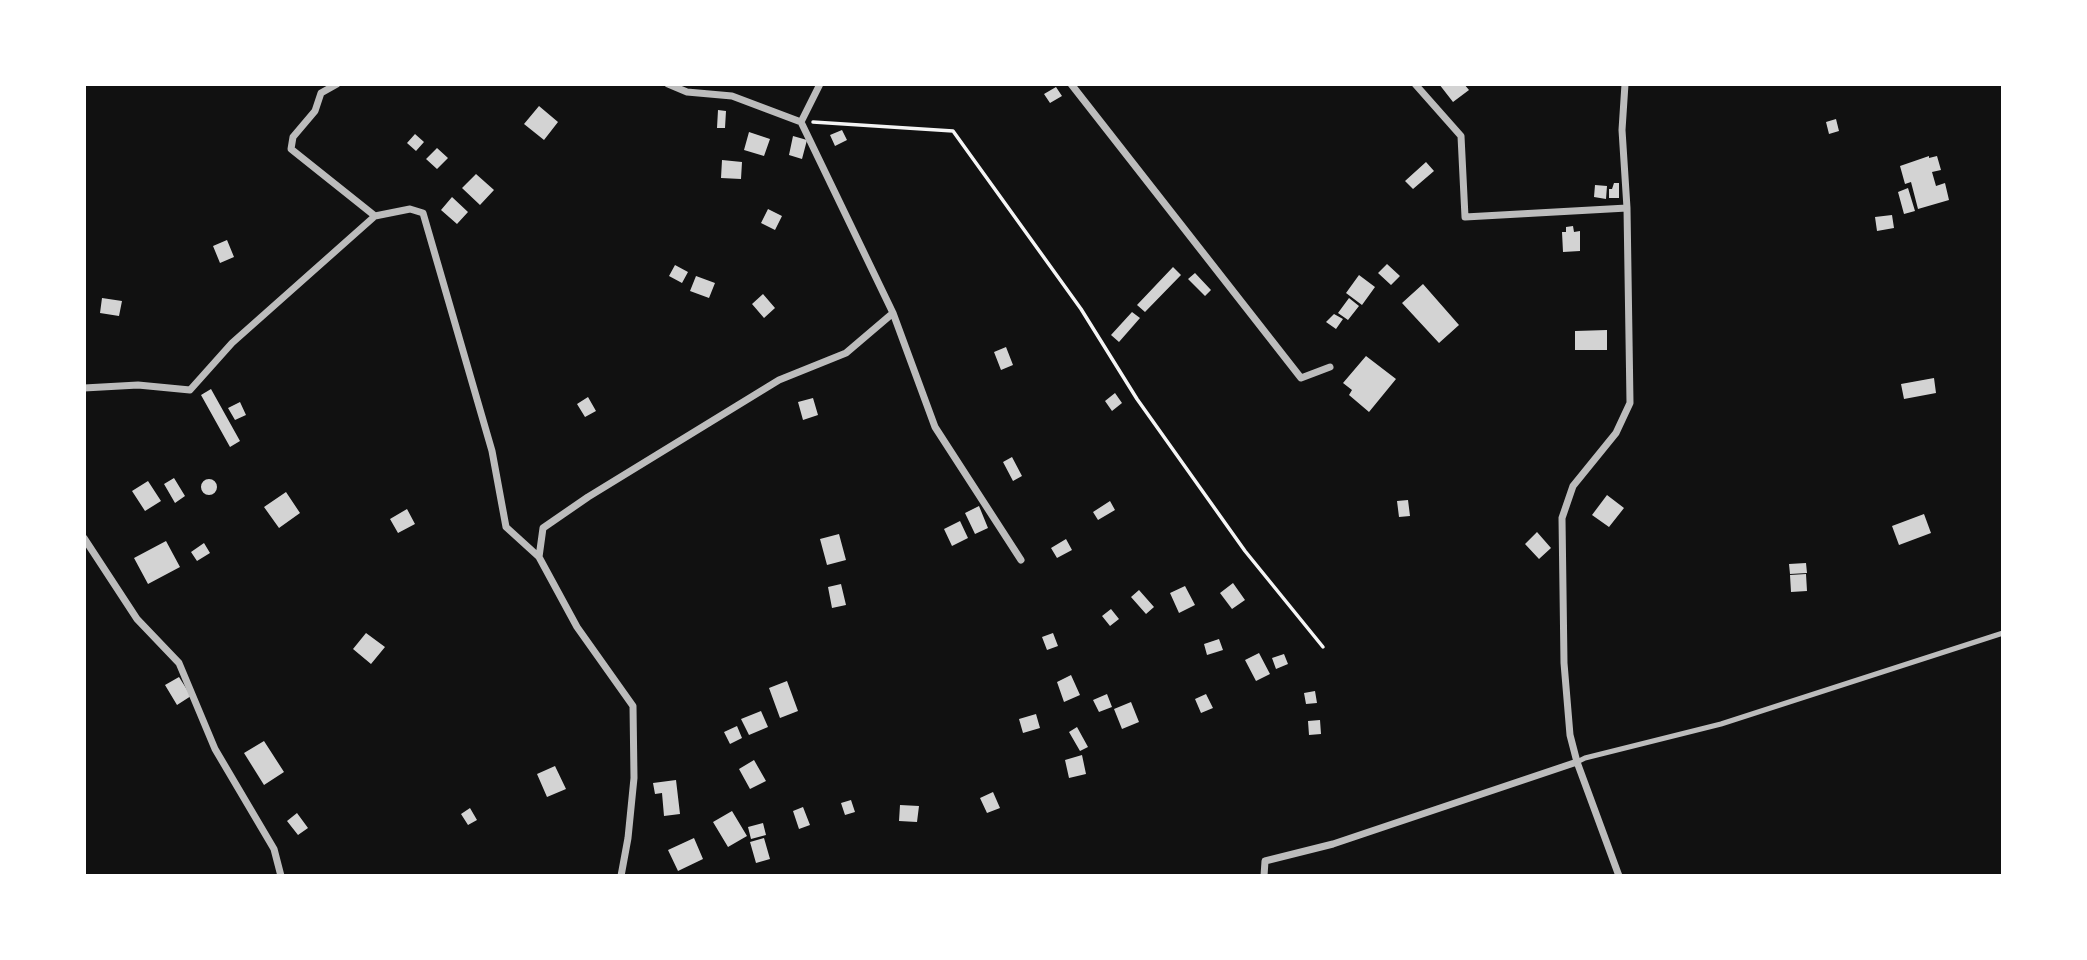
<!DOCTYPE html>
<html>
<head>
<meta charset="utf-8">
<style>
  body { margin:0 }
  #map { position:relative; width:2087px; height:960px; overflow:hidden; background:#111; font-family:Quicksand,sans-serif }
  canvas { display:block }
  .frame { position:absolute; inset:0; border:86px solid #fff; pointer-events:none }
</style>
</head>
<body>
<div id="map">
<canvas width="2087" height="960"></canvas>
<div class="frame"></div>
</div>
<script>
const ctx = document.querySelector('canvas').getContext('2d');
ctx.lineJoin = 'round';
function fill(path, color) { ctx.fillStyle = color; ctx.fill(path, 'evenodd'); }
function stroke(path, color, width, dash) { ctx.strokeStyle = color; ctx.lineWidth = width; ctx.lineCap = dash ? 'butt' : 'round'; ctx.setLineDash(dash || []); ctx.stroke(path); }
const building = new Path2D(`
  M 1439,84 L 1464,84 L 1469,90 L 1453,102 Z
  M 1056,87 L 1062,96 L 1050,103 L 1044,94 Z
  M 539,106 L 558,122 L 544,140 L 524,124 Z
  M 718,110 L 726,111 L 725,128 L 717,128 Z
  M 1836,119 L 1839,131 L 1829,134 L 1826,122 Z
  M 842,130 L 847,140 L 835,146 L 830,135 Z
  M 749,132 L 770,139 L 764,156 L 744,150 Z
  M 415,134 L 424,142 L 416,151 L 407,143 Z
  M 793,136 L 807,140 L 802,159 L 789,155 Z
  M 437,148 L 448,158 L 437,169 L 426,159 Z
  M 1929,156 L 1929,158 L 1937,156 L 1941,170 L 1932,172 L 1936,186 L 1945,183 L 1949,200 L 1918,209 L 1911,182 L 1905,184 L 1900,166 Z
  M 722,160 L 742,162 L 741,179 L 721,178 Z
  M 1426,162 L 1434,171 L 1413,189 L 1405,181 Z
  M 476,174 L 494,190 L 480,205 L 462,188 Z
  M 1614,183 L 1619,183 L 1619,198 L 1609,198 L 1609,189 L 1612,189 Z
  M 1595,185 L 1607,186 L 1606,199 L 1594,197 Z
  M 1908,188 L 1915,211 L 1904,214 L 1898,192 Z
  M 452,197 L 468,212 L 457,224 L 441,210 Z
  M 768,209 L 782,216 L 775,230 L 761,223 Z
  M 1892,215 L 1894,228 L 1877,231 L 1875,217 Z
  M 1573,226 L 1574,232 L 1580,231 L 1580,251 L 1563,252 L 1562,232 L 1566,232 L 1566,227 Z
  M 227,240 L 234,257 L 220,263 L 213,246 Z
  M 1387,264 L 1400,276 L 1391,285 L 1378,273 Z
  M 675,265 L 688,272 L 682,283 L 669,276 Z
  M 1173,267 L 1181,275 L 1145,312 L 1137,305 Z
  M 1195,273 L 1211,290 L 1205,296 L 1188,279 Z
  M 1359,275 L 1375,287 L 1362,305 L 1346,293 Z
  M 696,276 L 715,283 L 709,298 L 690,291 Z
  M 1423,284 L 1459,325 L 1439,343 L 1402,303 Z
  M 763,294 L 775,308 L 764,318 L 752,304 Z
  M 102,298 L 122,301 L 119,316 L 100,313 Z
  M 1349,298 L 1359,306 L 1348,320 L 1338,313 Z
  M 1132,312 L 1140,318 L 1119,342 L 1111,335 Z
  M 1334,314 L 1343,319 L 1336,329 L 1326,322 Z
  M 1607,330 L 1607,350 L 1575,350 L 1575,331 Z
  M 1006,347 L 1013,365 L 1001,370 L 994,352 Z
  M 1366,356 L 1396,379 L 1369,412 L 1349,395 L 1352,390 L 1343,383 Z
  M 1934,378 L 1936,393 L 1904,399 L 1901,384 Z
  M 211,389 L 240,441 L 230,447 L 201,395 Z
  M 1115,393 L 1122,403 L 1112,411 L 1105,401 Z
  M 588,397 L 596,411 L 585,417 L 577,404 Z
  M 813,398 L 818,415 L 803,420 L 798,402 Z
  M 240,402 L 246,415 L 235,420 L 228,408 Z
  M 1012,457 L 1022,476 L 1013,481 L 1003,462 Z
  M 174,478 L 185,496 L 175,503 L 164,484 Z
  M201 487a8 8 0 1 1 16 0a8 8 0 1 1-16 0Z
  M 148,481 L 161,501 L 145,511 L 132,491 Z
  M 286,492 L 300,513 L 279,528 L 264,507 Z
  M 1607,495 L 1624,508 L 1609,527 L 1592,515 Z
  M 1408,500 L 1410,516 L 1399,517 L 1397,501 Z
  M 1110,501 L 1115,510 L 1098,520 L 1093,512 Z
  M 979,506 L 988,528 L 975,534 L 965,513 Z
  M 407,509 L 415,524 L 398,533 L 390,519 Z
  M 1924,514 L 1931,533 L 1899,545 L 1892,526 Z
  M 960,521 L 968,538 L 952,546 L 944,529 Z
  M 1537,532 L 1551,548 L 1539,559 L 1525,544 Z
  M 839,534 L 846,560 L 827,565 L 820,539 Z
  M 1066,539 L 1072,550 L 1057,558 L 1051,548 Z
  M 166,541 L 180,567 L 148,584 L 134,558 Z
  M 204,543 L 210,553 L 197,561 L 191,552 Z
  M 1806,563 L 1807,573 L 1790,574 L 1789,564 Z
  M 1806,574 L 1807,591 L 1791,592 L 1790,575 Z
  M 1233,583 L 1245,600 L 1232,609 L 1220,593 Z
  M 841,584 L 846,605 L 832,608 L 828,587 Z
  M 1185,586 L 1195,605 L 1179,613 L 1170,593 Z
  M 1139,590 L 1154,607 L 1146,614 L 1131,597 Z
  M 1111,609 L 1119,619 L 1110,626 L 1102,616 Z
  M 366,633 L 385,647 L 371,664 L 353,649 Z
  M 1053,633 L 1058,646 L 1047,650 L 1042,637 Z
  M 1219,639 L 1223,650 L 1207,655 L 1204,644 Z
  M 1259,653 L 1270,674 L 1256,681 L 1245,660 Z
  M 1284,654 L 1288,664 L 1276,669 L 1272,658 Z
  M 1071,675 L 1080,695 L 1064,702 L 1057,682 Z
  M 179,677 L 191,696 L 177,705 L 165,685 Z
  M 787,681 L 798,711 L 780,718 L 769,688 Z
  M 1315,691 L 1317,703 L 1306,704 L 1304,693 Z
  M 1107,694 L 1112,707 L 1099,712 L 1093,700 Z
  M 1206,694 L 1213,708 L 1201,713 L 1195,699 Z
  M 1131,702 L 1139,722 L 1122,729 L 1114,709 Z
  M 761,711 L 768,727 L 749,735 L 741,719 Z
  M 1036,714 L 1040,728 L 1023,733 L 1019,719 Z
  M 1320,720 L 1321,734 L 1309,735 L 1308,721 Z
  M 737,726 L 742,738 L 730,744 L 724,732 Z
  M 1077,727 L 1088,747 L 1080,751 L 1069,732 Z
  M 264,741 L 284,772 L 264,785 L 244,753 Z
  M 1082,755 L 1086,774 L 1069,778 L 1065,760 Z
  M 754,760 L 766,781 L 750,789 L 739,769 Z
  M 555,766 L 566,789 L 547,797 L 537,774 Z
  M 676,780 L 680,814 L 664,816 L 662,793 L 655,794 L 653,783 Z
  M 993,792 L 1000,808 L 987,813 L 980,798 Z
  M 851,800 L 855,812 L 845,815 L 841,803 Z
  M 900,805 L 919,806 L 917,822 L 899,821 Z
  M 803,807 L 810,825 L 799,829 L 793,811 Z
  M 470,808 L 477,820 L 468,825 L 461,814 Z
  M 732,811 L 747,836 L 728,847 L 713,822 Z
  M 297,813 L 308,828 L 298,835 L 287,821 Z
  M 763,823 L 766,835 L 751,839 L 748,827 Z
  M 694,838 L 703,859 L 678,871 L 668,850 Z
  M 764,838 L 770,859 L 756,863 L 750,842 Z`);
const path = new Path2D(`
  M 813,122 L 953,131 L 1081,309 L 1137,399 L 1245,551 L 1323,647`);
const service = new Path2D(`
  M 1577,762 L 1585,758 L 1721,724 L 2003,633`);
const minor = new Path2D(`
  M 337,84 L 321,93 L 315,111 L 293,137 L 291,149 L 375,216
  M 668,84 L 687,92 L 732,96 L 801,122 L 893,313 L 935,427 L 1021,560
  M 1071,84 L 1301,378 L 1330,367
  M 1415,84 L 1461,136 L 1465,217 L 1627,208
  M 801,122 L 820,84
  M 84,388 L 138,385 L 190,390 L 232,343 L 375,216 L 410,209 L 423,213 L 492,451 L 506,527 L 539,557
  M 84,538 L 137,619 L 179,663 L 215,749 L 274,849 L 281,876
  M 1577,762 L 1619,876
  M 621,876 L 628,838 L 634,778 L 633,706 L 577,627 L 539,557 L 543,528 L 588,497 L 779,380 L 846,353 L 893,313
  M 1264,876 L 1265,861 L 1333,844 L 1577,762 L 1570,735 L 1564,663 L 1562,518 L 1573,486 L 1616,433 L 1630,403 L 1627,208 L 1622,130 L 1625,84`);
fill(building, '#d3d3d3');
stroke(path, '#f5f5f5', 3.5);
stroke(service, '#bcbcbc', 5);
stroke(minor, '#bcbcbc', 7);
</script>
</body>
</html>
